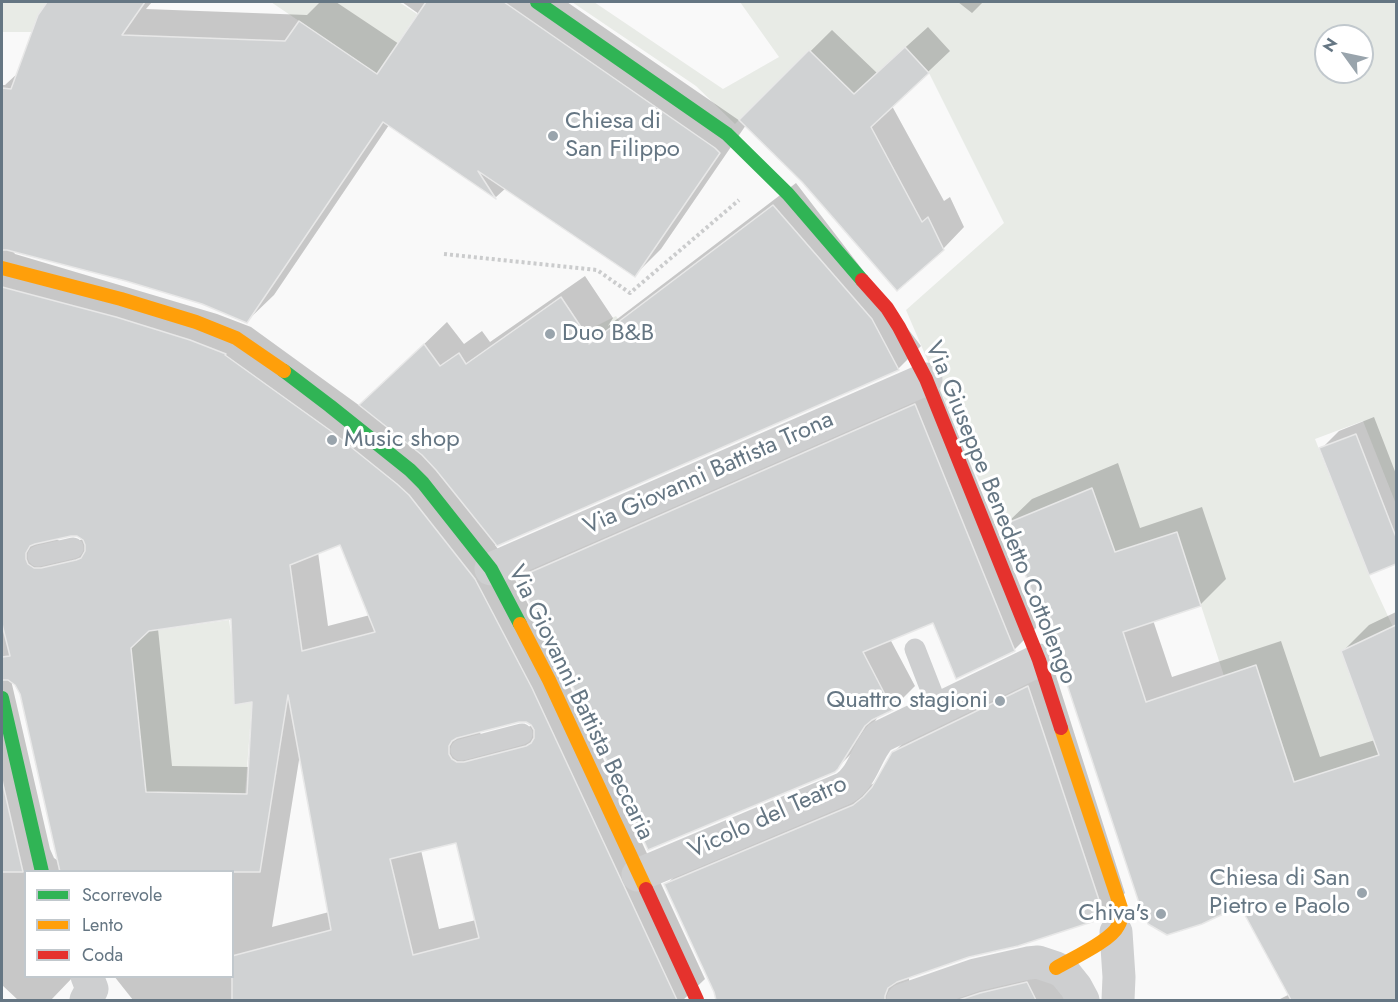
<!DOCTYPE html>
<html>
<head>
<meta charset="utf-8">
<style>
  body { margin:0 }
  #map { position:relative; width:1398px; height:1002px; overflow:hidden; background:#f9f9f9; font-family:Jost,sans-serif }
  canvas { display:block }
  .frame { position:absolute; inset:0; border:3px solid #657683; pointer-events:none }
  .legend { position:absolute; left:24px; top:870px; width:210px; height:108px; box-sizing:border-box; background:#fff; border:2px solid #c1c8cd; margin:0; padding:8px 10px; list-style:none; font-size:18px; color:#657683 }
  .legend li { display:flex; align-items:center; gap:12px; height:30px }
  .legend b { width:30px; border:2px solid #c1c8cd }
  .north { position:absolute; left:1314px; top:24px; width:60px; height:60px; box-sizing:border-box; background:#fff; border:2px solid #c1c8cd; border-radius:50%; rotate:303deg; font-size:16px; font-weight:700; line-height:24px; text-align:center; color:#657683 }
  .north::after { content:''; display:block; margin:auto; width:21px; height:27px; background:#99a4ac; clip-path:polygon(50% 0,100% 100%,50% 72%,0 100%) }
</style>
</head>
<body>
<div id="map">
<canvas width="1398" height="1002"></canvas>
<div class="frame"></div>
<ul class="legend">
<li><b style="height:8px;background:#30b455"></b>Scorrevole</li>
<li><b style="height:8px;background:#ff9f0a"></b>Lento</li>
<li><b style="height:8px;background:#e5322d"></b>Coda</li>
</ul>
<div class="north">N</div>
</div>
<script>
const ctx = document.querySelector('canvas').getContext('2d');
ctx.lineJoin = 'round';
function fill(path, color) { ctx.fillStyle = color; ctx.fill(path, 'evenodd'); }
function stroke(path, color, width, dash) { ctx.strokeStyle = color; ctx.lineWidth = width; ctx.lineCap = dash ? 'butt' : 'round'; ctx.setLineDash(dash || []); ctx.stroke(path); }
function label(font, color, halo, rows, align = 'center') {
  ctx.font = font + ' Jost,sans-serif'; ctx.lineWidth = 6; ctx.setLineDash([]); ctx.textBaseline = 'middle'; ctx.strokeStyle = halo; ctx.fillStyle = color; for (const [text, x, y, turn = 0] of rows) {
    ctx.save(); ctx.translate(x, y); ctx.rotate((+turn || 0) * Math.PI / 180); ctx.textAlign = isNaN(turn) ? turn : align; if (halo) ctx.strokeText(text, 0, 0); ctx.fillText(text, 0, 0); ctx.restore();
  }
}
const green = new Path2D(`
  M 2,2 L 47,2 L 38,15 L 32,32 L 2,32 Z
  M 271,2 L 399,2 L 417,14 L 377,74 Z
  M 572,2 L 594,2 L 723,89 L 779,57 L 740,2 L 1396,2 L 1396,504 L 1363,421 L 1315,439 L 1369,575 L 1393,627 L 1341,651 L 1370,730 L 1396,787 L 1295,782 L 1256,666 L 1224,676 L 1177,532 L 1115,552 L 1092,488 L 999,527 L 906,310 L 1004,223 L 929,73 L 905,48 L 854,94 L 809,50 L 735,124 L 696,86 ZM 1326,36 L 1362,36 L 1362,72 L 1326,72 Z
  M 616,316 L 627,333 L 560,375 L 584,332 Z
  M 229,620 L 232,641 L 234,705 L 252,702 L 245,794 L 146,792 L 129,634 Z`);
const shadow = new Path2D(`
  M 49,2 L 152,2 L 146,9 L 307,15 L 320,2 L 336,2 L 399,44 L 419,14 L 402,2 L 567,2 L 740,121 L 832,30 L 877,73 L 928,27 L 950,51 L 892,106 L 944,201 L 950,197 L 964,227 L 943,249 L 803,181 L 746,125 L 661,249 L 635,275 L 506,188 L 496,197 L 389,125 L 274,295 L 247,321 L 202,303 L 127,280 L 12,250 L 15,254 L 217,314 L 251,327 L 360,406 L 447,322 L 464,344 L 482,331 L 490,342 L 585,276 L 613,318 L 608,326 L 796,183 L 921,346 L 898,369 L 495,545 L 501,553 L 558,661 L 705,979 L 683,1000 L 133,1000 L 114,976 L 232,976 L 232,872 L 26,872 L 26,976 L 74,976 L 51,1000 L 18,1000 L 2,985 L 2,85 L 5,85 L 19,72 L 39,16 ZM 78,535 L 84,539 L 68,543 L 61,542 L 55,538 ZM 341,543 L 370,615 L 328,626 L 318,552 ZM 232,618 L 254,700 L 250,767 L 172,766 L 158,629 ZM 11,680 L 16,684 L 22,693 L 60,862 L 54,858 L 50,849 ZM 525,720 L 535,725 L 492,736 L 485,736 L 476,731 ZM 300,754 L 329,912 L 272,927 ZM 457,841 L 476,920 L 439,929 L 421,850 Z
  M 958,2 L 983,2 L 972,13 Z
  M 937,383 L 1037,627 L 1014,650 L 934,621 L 890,639 L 915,686 L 892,709 L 879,715 L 860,745 L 837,768 L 567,671 L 519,578 L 541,556 Z
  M 1374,417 L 1396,474 L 1396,563 L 1369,573 L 1321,449 L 1339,431 Z
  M 1118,463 L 1140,528 L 1202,507 L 1226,579 L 1200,605 L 1153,620 L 1172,677 L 1281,641 L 1320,757 L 1375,740 L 1343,651 L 1369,625 L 1396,612 L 1396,1000 L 1278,1000 L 1290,994 L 1241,904 L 1058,654 L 1006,524 L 1032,499 Z
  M 1052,663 L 1125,893 L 1100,918 L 968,956 L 909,977 L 909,981 L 1052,959 L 1073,1000 L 717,1000 L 715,992 L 666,885 L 690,860 L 877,782 L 893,753 L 918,728 Z`);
const building = new Path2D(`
  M 47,2 L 145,2 L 122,35 L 285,41 L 299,21 L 377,74 L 426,2 L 504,2 L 715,148 L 720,153 L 635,277 L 478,171 L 496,199 L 383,122 L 247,323 L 202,304 L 126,281 L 7,250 L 2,250 L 2,88 L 11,89 L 38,15 Z
  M 905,47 L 929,73 L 871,127 L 922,222 L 928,217 L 944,250 L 897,291 L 802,182 L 739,120 L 809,50 L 854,94 Z
  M 773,205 L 872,319 L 899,370 L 497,546 L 436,470 L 422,455 L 359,405 L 424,344 L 440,366 L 459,353 L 466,364 L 561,297 L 591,342 L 589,344 Z
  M 2,287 L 116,317 L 190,340 L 226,354 L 225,355 L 331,431 L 397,484 L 409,495 L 475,579 L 532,688 L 677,1000 L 232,1000 L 232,956 L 331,930 L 288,695 L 260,872 L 60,872 L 20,694 L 15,685 L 8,680 L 2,680 L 2,657 L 10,656 L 2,624 ZM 71,536 L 77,536 L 83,540 L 85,545 L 85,551 L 81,558 L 76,560 L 41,568 L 34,568 L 28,564 L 26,559 L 26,553 L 30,546 L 35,544 ZM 340,545 L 375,632 L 302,651 L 290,565 ZM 231,619 L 234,705 L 252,702 L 247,794 L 146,792 L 131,648 L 149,631 ZM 519,722 L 526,722 L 531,725 L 534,730 L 534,738 L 531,743 L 526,746 L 464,762 L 457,762 L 452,759 L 449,754 L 449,746 L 452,741 L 457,738 ZM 456,843 L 479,938 L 413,955 L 390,859 Z
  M 915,404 L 1015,651 L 956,679 L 933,623 L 863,652 L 893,710 L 872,720 L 865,726 L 838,769 L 835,772 L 648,850 L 566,672 L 517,578 Z
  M 1356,434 L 1396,537 L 1396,564 L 1369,575 L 1319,448 Z
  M 1092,488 L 1115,552 L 1177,532 L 1201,606 L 1123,632 L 1146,702 L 1256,665 L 1294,782 L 1379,755 L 1341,651 L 1396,625 L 1396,1000 L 1291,1000 L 1240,906 L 1202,924 L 1167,935 L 1148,924 L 1141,906 L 1140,906 L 1057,654 L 1005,524 Z
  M 1028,686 L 1103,912 L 1101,919 L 1018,946 L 969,957 L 897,982 L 888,988 L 885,996 L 885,1000 L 716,1000 L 714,992 L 664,884 L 853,805 L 863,797 L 872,787 L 892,752 Z
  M 2,780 L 23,872 L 2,872 Z
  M 1027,982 L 1036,1000 L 959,1000 L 980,993 Z`);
const path = new Path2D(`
  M 444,254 L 597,270 L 630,293 L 739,200`);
const lane = new Path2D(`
  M 38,556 L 73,548
  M 915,649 L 938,708
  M 461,750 L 522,734`);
const street = new Path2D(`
  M 491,569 L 926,379
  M 638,875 L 845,788 C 864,775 865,754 880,737 L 1039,660
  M 1116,932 L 1119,977 L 1118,1000
  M 86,1000 L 92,989 L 87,976
  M 903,1000 L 975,975 L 1028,963 L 1038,962 L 1056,968 L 1064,972 L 1076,987 L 1083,1000`);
const fast = new Path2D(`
  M 537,2 L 727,134 L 788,194 L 862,280
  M 284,371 L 330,406 L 410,470 L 423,483 L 491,569 L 520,624
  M 2,698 L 42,872`);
const slow = new Path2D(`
  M 2,268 L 121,299 L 196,322 L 236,338 L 284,371
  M 520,624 L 549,680 L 646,889
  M 1056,968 C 1071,959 1111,941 1118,926 C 1122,920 1122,914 1121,908 L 1061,728`);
const jam = new Path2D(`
  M 862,280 L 887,308 L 899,327 L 926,379 L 1039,660 L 1061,728
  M 646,889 L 697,1000`);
const markers = [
  [553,136,6,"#99a4ac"],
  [550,334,6,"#99a4ac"],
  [332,440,6,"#99a4ac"],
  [1000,701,6,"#99a4ac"],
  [1362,893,6,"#99a4ac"],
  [1161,914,6,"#99a4ac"]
];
const poiNames = [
  ["Chiesa di",565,122],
  ["San Filippo",565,150],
  ["Duo B&B",562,334],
  ["Music shop",344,440],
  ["Quattro stagioni",988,701,"right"],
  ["Chiesa di San",1350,879,"right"],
  ["Pietro e Paolo",1350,907,"right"],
  ["Chiva's",1149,914,"right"]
];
const streetNames = [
  ["Via Giovanni Battista Trona",709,474,-24],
  ["Via Giuseppe Benedetto Cottolengo",1000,513,68],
  ["Via Giovanni Battista Beccaria",580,703,64],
  ["Vicolo del Teatro",768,818,-24]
];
fill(green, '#e8ebe6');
fill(shadow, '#0003');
fill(building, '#d0d2d3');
stroke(building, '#e8e8e8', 1.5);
stroke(path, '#cbcccd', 4, [3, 3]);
stroke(lane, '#cecfd0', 21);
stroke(street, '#cecfd0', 33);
stroke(fast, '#30b455', 14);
stroke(slow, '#ff9f0a', 14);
stroke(jam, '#e5322d', 14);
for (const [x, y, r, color] of markers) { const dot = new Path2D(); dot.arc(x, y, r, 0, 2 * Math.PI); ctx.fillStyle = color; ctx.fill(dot); stroke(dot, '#fff', 2); }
label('24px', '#657683', '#fff', poiNames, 'left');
label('24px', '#657683', '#fff', streetNames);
</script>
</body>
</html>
